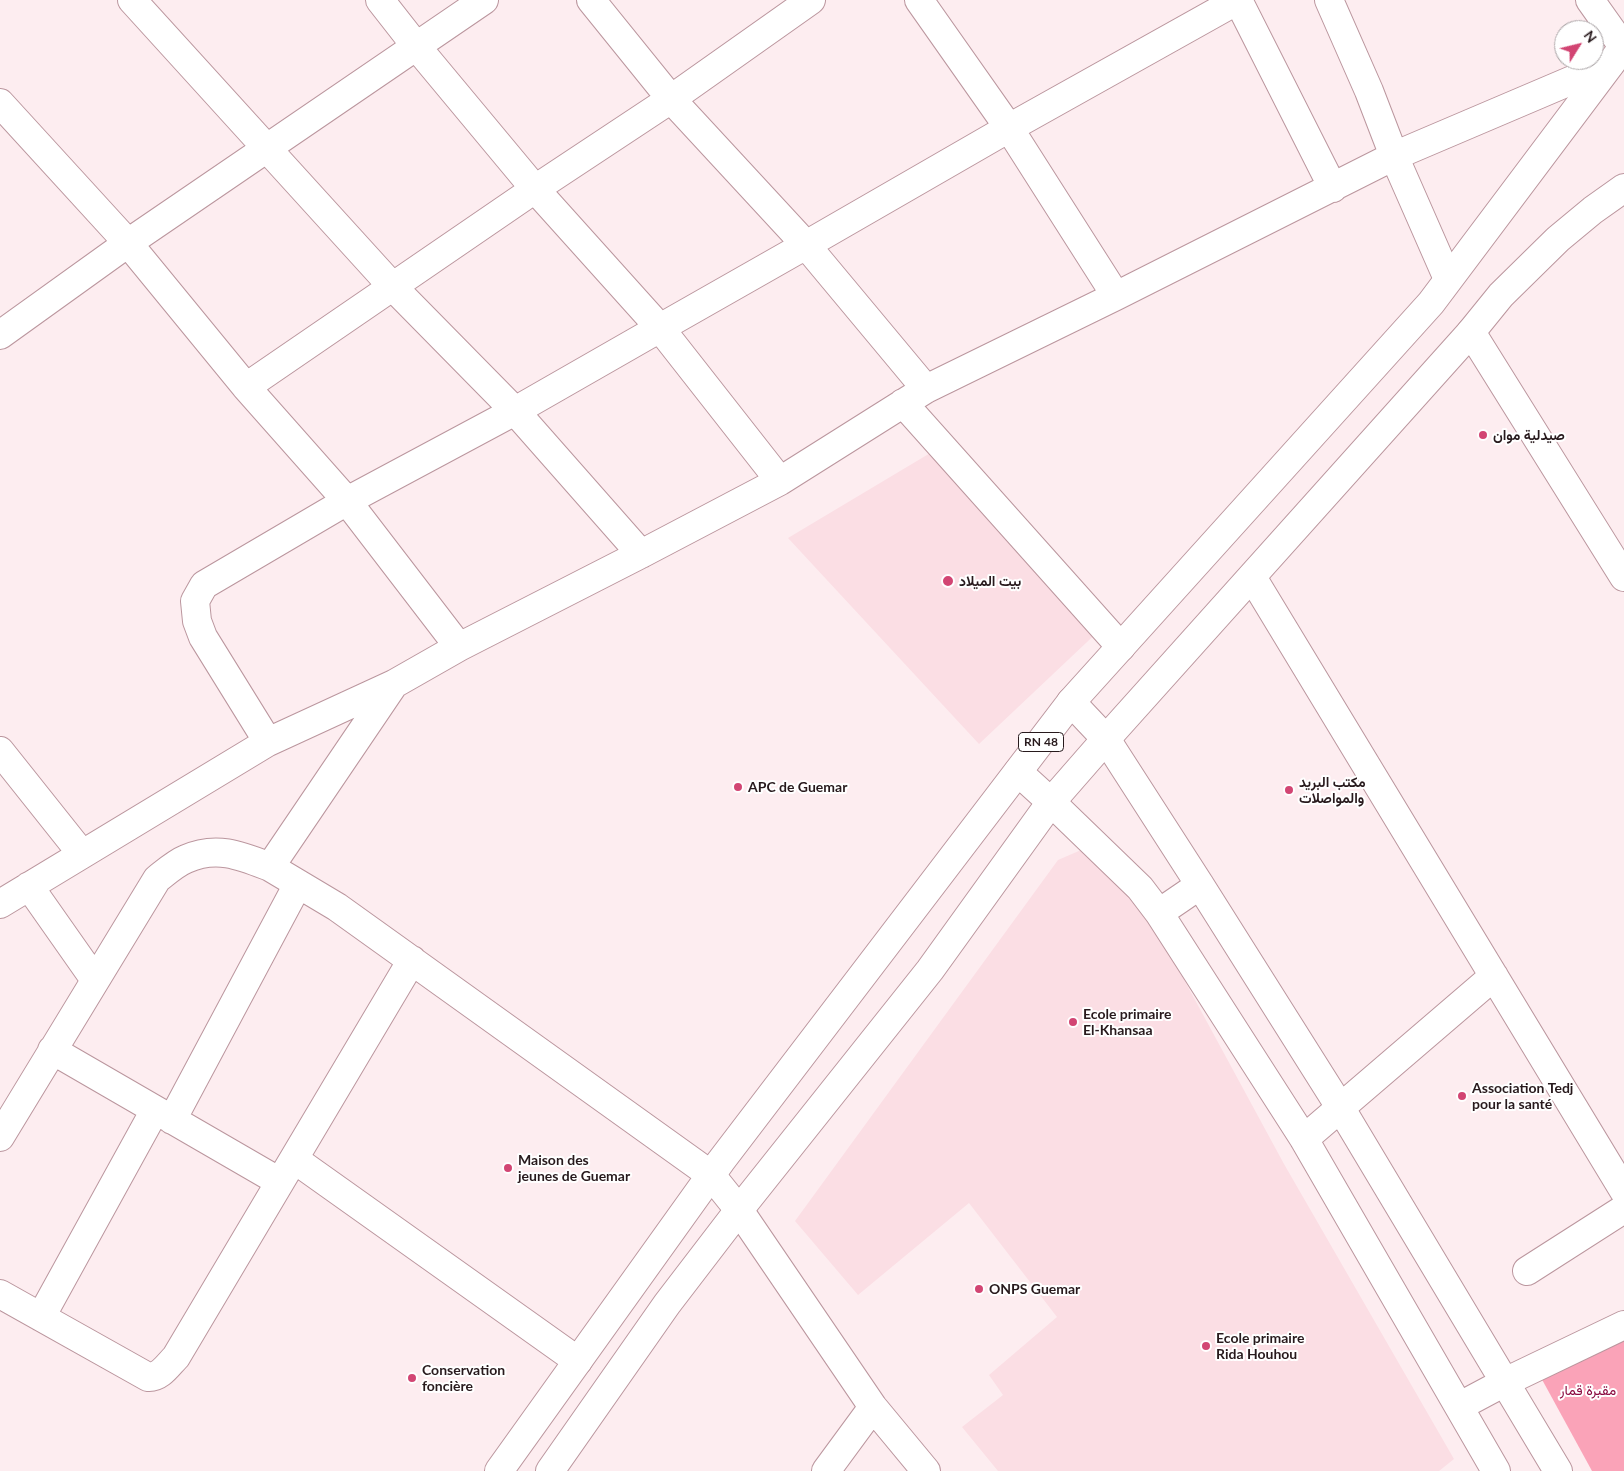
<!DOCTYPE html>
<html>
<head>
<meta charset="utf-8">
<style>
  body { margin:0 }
  #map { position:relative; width:1624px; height:1471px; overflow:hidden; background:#fdedf0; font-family:Lato,sans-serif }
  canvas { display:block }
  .north { position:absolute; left:1554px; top:20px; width:50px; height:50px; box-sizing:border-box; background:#fff; border:1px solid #a9a3a5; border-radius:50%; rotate:54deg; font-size:14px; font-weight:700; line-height:20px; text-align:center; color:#281a1d }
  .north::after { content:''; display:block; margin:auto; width:18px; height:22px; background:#d24573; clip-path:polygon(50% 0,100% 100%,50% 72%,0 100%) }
</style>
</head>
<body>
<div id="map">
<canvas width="1624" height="1471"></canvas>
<div class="north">N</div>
</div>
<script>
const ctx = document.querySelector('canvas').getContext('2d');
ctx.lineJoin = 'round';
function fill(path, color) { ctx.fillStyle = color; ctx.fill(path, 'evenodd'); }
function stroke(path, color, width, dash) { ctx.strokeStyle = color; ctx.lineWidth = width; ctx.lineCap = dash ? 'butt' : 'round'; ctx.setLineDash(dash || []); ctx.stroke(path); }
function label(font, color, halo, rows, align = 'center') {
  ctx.font = font + ' Lato,Vazirmatn,sans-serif'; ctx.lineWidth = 4; ctx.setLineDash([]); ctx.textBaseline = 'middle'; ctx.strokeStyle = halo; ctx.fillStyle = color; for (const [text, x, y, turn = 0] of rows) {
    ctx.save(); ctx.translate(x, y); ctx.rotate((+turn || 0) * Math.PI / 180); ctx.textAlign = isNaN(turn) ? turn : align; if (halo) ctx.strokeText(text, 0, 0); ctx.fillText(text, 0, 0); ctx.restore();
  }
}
const built = new Path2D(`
  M 947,443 L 1105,625 L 979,744 L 788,538 Z
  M 1088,847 L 1130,880 L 1284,1164 L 1454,1459 L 1439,1471 L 998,1471 L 962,1427 L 1003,1395 L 989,1375 L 1057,1317 L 969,1203 L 858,1295 L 795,1221 L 1058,860 Z`);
const green = new Path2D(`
  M 1624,1332 L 1624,1471 L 1592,1471 L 1539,1374 Z`);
const minor = new Path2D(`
  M 132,0 L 392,286 L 515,411 L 641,554
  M 380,0 L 416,46 L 535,189 L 660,328 L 780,481
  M 591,0 L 671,99 L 806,245 L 926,389
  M 919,0 L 1009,128 L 1116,296
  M 1238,0 L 1333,188
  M 1329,0 L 1369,91 L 1394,156 L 1448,279
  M 1590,0 L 1624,48
  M 0,103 L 128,243 L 246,387 L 347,501 L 459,647
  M 1471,332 L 1624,577
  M 0,335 L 128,243 L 484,0
  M 246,387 L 535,189 L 671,99 L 811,0
  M 903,403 L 1121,647
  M 1252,577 L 1624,1191
  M 1071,702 L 1106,739 L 1200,885 L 1340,1107 L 1558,1471
  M 268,742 L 203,637 L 197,621 L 195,601 L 204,585 L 347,501 L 515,411 L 660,328 L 806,245 L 1009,128 L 1238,0
  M 0,751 L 82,854
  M 1018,772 L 1051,802 L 1140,888 L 1159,913 L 1304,1139 L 1496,1471
  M 270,867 L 337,907 L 711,1175 L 739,1210 L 873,1407 L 926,1471
  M 29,886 L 95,980
  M 0,904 L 268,742 L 394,684 L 459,647 L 641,554 L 780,481 L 926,389 L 1116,296 L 1394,156 L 1610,64
  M 1159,913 L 1200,885
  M 52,1050 L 280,1182
  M 172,1120 L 298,884
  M 0,1137 L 157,879 C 166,872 176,863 186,859 C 217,845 242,856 270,867 L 394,684
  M 1304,1139 L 1494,976
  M 294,1159 L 578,1361
  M 1527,1271 L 1624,1209
  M 0,1294 L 148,1377 C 160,1378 168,1365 176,1357 L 412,960
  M 41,1317 L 155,1110
  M 1460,1406 L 1505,1382 L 1624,1325
  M 826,1471 L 873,1407`);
const highway = new Path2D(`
  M 499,1471 L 721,1161 L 1071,702 L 1431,303 L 1624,46
  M 550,1471 L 667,1304 L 739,1210 L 930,970 L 1051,802 L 1106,739 L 1471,332 L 1501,295 L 1558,239 L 1593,210 L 1624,188`);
const markers = [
  [1483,435,5,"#d24573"],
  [948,581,6,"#d24573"],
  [738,787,5,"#d24573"],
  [1289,790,5,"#d24573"],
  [1073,1022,5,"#d24573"],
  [1462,1096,5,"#d24573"],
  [508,1168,5,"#d24573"],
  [979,1289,5,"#d24573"],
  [1206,1346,5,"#d24573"],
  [412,1378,5,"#d24573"]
];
const shields = [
  [1041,742,45]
];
const shieldNames = [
  ["RN 48",1041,742]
];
const poiNames = [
  ["صيدلية موان",1493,435],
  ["بيت الميلاد",959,581],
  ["مكتب البريد",1299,782],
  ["والمواصلات",1299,798],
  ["APC de Guemar",748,787],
  ["Ecole primaire",1083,1014],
  ["El-Khansaa",1083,1030],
  ["Association Tedj",1472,1088],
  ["pour la santé",1472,1104],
  ["Maison des",518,1160],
  ["jeunes de Guemar",518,1176],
  ["ONPS Guemar",989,1289],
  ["Ecole primaire",1216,1338],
  ["Rida Houhou",1216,1354],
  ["Conservation",422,1370],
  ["foncière",422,1386]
];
const parkNames = [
  ["مقبرة قمار",1588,1390]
];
fill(built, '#fbdee4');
fill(green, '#faa3b8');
stroke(minor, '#bb969e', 30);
stroke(highway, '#bb969e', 30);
stroke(minor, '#fff', 28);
stroke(highway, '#fff', 28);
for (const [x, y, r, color] of markers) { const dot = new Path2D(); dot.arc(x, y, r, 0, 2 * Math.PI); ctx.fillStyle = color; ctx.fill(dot); stroke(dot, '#fff', 2); }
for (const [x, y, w] of shields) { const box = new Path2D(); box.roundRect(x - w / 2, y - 9.5, w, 19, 4); ctx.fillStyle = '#fff'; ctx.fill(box); stroke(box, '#281a1d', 1); }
label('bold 12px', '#281a1d', null, shieldNames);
label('bold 14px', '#281a1d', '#fff', poiNames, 'left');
label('14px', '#8a0a40', '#fff', parkNames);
</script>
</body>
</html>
